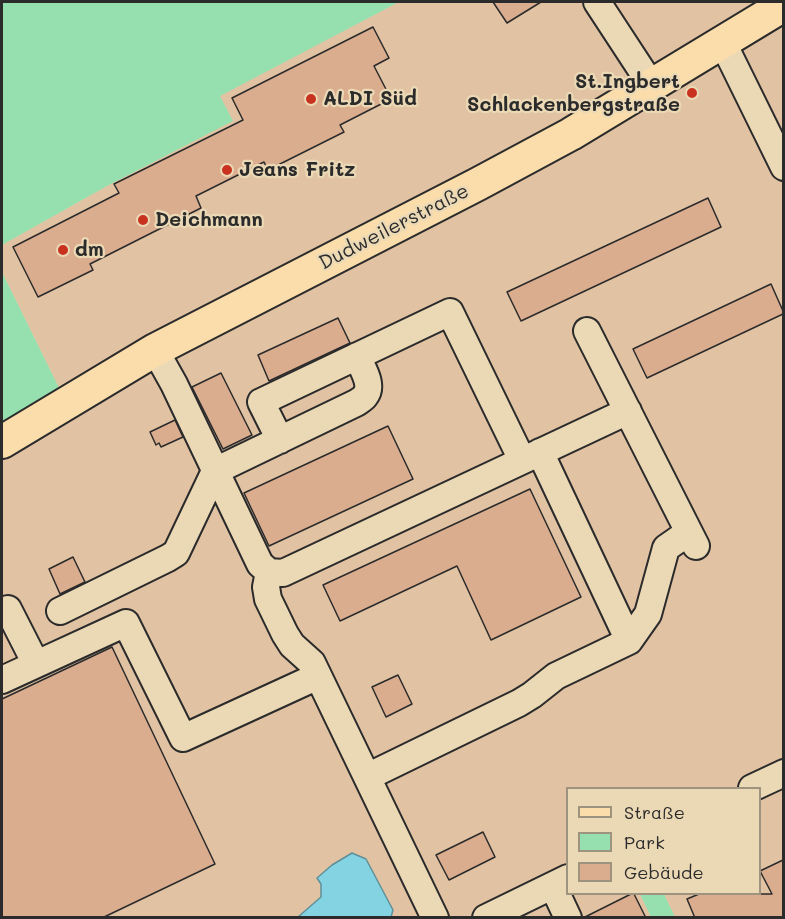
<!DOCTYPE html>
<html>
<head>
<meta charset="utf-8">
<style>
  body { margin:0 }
  #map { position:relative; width:785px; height:919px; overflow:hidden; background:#e9d1af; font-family:Mali,sans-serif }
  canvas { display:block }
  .frame { position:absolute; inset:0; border:3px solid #2b2b2b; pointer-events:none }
  .legend { position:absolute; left:566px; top:787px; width:195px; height:108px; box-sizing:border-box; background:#ebd9b6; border:2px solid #9e937e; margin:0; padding:8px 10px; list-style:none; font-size:18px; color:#2b2b2b }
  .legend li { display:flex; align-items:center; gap:12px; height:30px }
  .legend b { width:30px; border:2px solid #9e937e }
</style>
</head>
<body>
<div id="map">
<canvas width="785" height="919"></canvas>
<div class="frame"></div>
<ul class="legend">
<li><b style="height:8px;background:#faddab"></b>Straße</li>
<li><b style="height:16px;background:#96dfae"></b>Park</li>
<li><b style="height:16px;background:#dbad8f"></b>Gebäude</li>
</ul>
</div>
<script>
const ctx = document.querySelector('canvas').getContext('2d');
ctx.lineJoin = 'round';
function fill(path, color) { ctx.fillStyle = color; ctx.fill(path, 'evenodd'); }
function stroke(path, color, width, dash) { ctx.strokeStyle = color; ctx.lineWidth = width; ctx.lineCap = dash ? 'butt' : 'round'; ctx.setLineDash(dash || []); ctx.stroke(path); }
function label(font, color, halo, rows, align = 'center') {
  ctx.font = font + ' Mali,sans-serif'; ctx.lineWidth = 4.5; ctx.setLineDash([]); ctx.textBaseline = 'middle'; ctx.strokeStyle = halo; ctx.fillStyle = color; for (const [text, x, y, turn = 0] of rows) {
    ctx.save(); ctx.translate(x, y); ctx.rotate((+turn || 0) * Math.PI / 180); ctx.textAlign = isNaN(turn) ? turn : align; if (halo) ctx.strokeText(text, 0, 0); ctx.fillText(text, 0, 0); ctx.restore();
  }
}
const built = new Path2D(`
  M 399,2 L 783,2 L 783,917 L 675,917 L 664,894 L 760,894 L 760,788 L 568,788 L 568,894 L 640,894 L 651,917 L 2,917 L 2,431 L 62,394 L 2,272 L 2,245 L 107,186 L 232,121 L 219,96 Z`);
const green = new Path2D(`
  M 2,2 L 399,2 L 220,96 L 233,121 L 107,186 L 2,245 Z
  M 2,272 L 62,394 L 2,431 Z
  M 640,894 L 664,894 L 675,917 L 651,917 Z`);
const water = new Path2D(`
  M 352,853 L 366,859 L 393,910 L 391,917 L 298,917 L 321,897 L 321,884 L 317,878 L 332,865 Z`);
const building = new Path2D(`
  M 493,2 L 541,2 L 507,23 Z
  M 373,27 L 389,58 L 374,66 L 391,99 L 340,125 L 344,132 L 268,170 L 264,162 L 196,196 L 201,208 L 90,264 L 93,270 L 38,297 L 13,247 L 119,193 L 114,184 L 243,120 L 232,98 Z
  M 708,198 L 721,227 L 521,321 L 507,292 Z
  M 771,284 L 783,311 L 783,314 L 647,378 L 633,349 Z
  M 338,318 L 350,343 L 269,381 L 258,355 Z
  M 221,373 L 252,435 L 223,449 L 192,387 Z
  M 175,420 L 183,437 L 161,447 L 159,443 L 156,445 L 150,432 Z
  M 388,426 L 413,479 L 269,546 L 244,493 Z
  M 530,489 L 581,597 L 491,640 L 457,566 L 340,621 L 323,585 Z
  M 73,557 L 85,582 L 60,594 L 49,569 Z
  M 112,647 L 215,864 L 102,918 L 2,918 L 2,699 Z
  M 398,675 L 412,704 L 386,717 L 372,687 Z
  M 483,832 L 495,857 L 449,880 L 436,855 Z
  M 783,860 L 783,918 L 695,918 L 687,899 L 699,894 L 772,894 L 760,871 Z
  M 631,894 L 634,894 L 646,918 L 583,918 Z`);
const minor = new Path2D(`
  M 597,2 L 652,86
  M 723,43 L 784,167
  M 587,331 L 696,546
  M 155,350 L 174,384 L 260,564 L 269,572 L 283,573 L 628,411
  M 280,440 L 261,402 L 450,312 L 522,460
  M 540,452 L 629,641
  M 269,572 L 266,587 L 268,599 L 285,634 L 292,645 L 312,663 L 435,918
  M 60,611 L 168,558 L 176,553 L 215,471 L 356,403 C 359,401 363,399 365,396 C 374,385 362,368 357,356
  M 2,612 L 8,609 L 36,664
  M 2,680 L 126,623 L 183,738 L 318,676
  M 367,777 L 519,703 L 532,695 L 556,676 L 629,641 L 648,614 L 666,548 L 689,532
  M 752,788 L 784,773
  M 553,886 L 568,918
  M 486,918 L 568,878`);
const major = new Path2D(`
  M 2,442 L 155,350 L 478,184 L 571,134 L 784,5`);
const markers = [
  [692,93,6,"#c8321e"],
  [311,99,6,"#c8321e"],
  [227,170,6,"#c8321e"],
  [143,220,6,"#c8321e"],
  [63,250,6,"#c8321e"]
];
const poiNames = [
  ["St.Ingbert",680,82,"right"],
  ["Schlackenbergstraße",680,105,"right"],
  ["ALDI Süd",323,99],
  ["Jeans Fritz",239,170],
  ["Deichmann",155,220],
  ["dm",75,250]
];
const streetNames = [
  ["Dudweilerstraße",394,227,-27]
];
fill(built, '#e1c3a3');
fill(green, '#96dfae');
fill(water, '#84d3e2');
stroke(water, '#609099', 1.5);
fill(building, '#dbad8f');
stroke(building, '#2b2b2b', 1.5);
stroke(minor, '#2b2b2b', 30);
stroke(major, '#2b2b2b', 36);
stroke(minor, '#ebd9b6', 26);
stroke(major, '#faddab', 32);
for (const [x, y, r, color] of markers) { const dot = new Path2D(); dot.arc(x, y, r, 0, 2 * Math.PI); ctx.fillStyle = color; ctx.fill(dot); stroke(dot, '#ebd9b6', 2); }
label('bold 20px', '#2b2b2b', '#ebd9b6', poiNames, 'left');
label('20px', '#2b2b2b', '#ebd9b6', streetNames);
</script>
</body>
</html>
